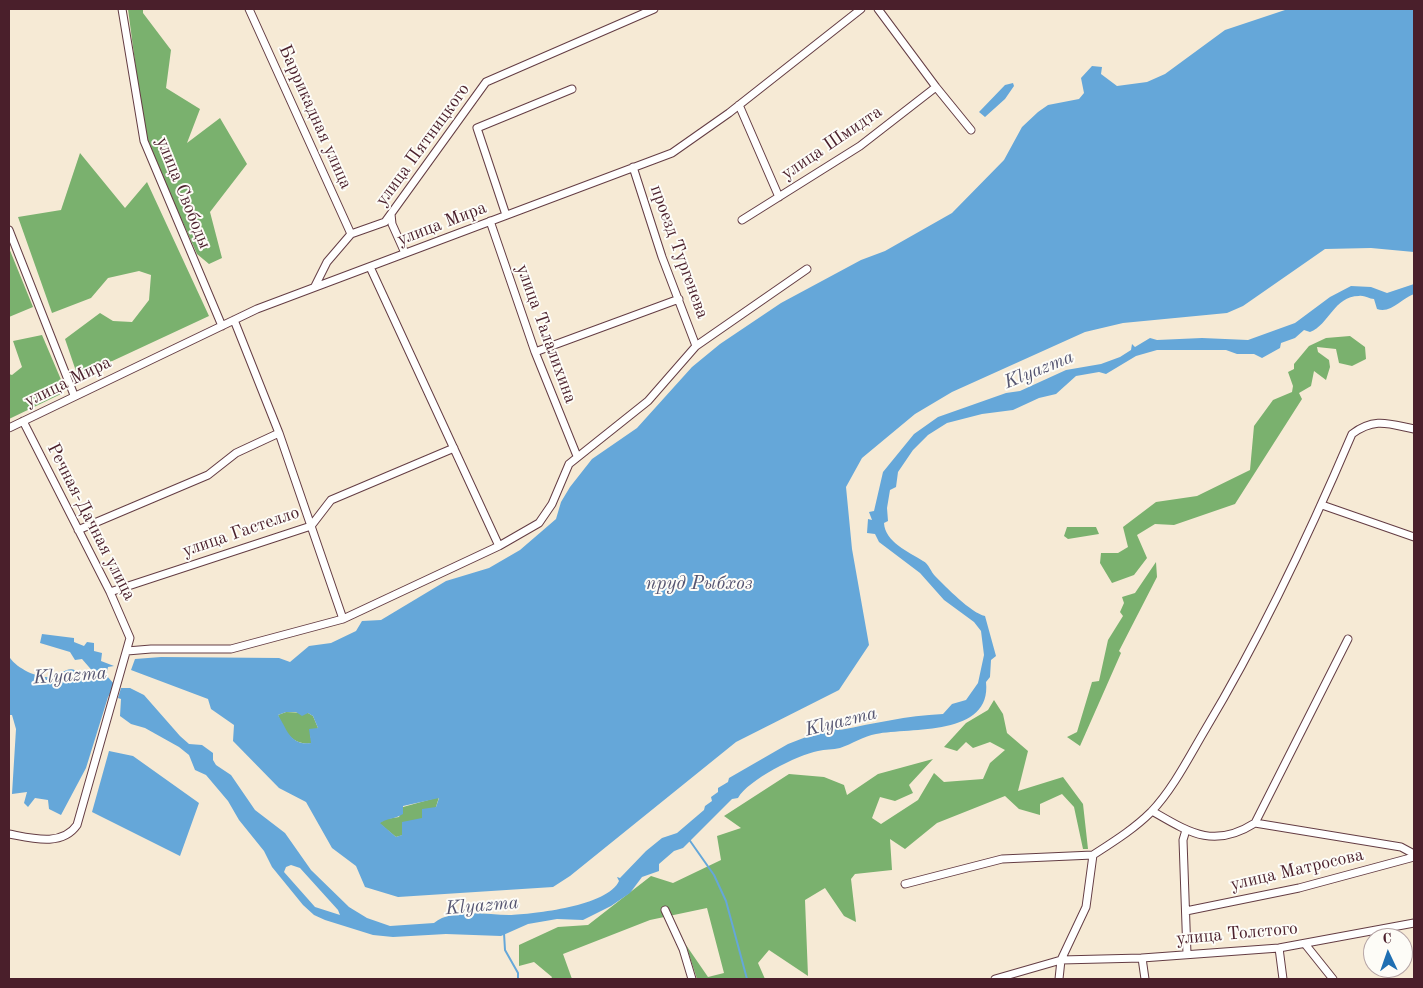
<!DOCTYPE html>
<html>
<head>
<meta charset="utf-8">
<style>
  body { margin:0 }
  #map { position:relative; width:1423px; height:988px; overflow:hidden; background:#f6ead5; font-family:"Old Standard TT",serif }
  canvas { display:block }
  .frame { position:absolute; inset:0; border:10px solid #4a1f2b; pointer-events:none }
  .north { position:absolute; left:1363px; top:928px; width:50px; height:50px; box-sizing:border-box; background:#fdfcf7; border:1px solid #b5a4a5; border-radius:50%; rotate:357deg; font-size:14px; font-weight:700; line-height:20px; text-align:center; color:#4a1f2b }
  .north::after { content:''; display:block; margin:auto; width:18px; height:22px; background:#1f6fb2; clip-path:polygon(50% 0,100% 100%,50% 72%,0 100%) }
</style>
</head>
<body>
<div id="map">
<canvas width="1423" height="988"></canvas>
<div class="frame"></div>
<div class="north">С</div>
</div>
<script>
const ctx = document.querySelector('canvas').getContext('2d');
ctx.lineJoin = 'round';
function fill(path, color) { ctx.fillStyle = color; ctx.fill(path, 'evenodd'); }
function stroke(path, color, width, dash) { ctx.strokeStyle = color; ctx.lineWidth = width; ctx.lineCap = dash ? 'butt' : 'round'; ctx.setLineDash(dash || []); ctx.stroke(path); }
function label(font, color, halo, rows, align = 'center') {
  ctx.font = font + ' "Old Standard TT",serif'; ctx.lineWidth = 4; ctx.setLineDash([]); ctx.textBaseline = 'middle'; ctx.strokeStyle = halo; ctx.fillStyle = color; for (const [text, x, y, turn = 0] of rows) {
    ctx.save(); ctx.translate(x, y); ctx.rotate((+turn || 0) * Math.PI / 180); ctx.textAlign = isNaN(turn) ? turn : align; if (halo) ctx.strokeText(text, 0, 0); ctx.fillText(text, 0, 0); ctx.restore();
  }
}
const forest = new Path2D(`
  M 128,9 L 143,9 L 143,13 L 171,50 L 166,88 L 200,109 L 187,143 L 220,118 L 247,164 L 210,212 L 222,258 L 209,264 L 197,254 L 145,138 Z
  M 80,153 L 125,208 L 147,182 L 209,316 L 78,377 L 65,339 L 100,313 L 113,321 L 132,322 L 149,300 L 151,275 L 139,271 L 108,278 L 91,298 L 52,313 L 18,217 L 61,210 Z
  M 9,248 L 33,307 L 9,317 Z
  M 42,335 L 62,382 L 61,394 L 9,419 L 9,374 L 12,375 L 22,367 L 13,341 Z
  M 1350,336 L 1365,347 L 1366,359 L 1352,366 L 1339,363 L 1336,349 L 1317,347 L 1318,352 L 1329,360 L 1330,367 L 1326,380 L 1314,371 L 1311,386 L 1299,393 L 1302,399 L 1235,504 L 1174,525 L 1155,524 L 1137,535 L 1147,558 L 1134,575 L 1112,583 L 1100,563 L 1101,553 L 1118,553 L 1128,547 L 1123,527 L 1156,502 L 1197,496 L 1250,470 L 1254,426 L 1273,400 L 1292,392 L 1293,386 L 1288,372 L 1294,369 L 1294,364 L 1309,346 L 1326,338 Z
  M 1067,527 L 1096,527 L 1099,534 L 1068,539 L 1064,536 Z
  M 1156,562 L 1157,577 L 1119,651 L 1121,653 L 1080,746 L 1067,737 L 1077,732 L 1092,682 L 1099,681 L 1108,640 L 1123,616 L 1120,612 L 1124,603 L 1122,597 L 1135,593 Z
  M 994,700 L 1003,714 L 1007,733 L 1028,751 L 1018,791 L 1063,777 L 1083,804 L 1088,849 L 1083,849 L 1074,807 L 1062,794 L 1040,804 L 1040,815 L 1019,809 L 1005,796 L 937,823 L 905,849 L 890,839 L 892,870 L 855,874 L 851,879 L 856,922 L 844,916 L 825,888 L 805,900 L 808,976 L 769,950 L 758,963 L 765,979 L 697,979 L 686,945 L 708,977 L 724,973 L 707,908 L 650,920 L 563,954 L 572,979 L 551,979 L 552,977 L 534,962 L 519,966 L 519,945 L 558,927 L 588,925 L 651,876 L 673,883 L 721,860 L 717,836 L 741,828 L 724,816 L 789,774 L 824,777 L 844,785 L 847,795 L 878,774 L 933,759 L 909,785 L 913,793 L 895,801 L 880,797 L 872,818 L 881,824 L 918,800 L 934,773 L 944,782 L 983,779 L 990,763 L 1005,750 L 990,742 L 973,748 L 966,742 L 957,751 L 944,747 L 966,723 L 988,710 Z
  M 286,712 L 308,713 L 313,716 L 318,728 L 310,734 L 312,743 C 292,746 284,731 278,715 Z
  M 439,797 L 436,807 L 403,835 L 396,837 L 379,823 L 386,819 L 399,817 L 403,807 Z`);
const water = new Path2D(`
  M 1288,9 L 1414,9 L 1414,252 L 1371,248 L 1325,249 L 1243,306 L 1227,313 L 1123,323 L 1085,332 L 952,392 L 915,414 L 862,458 L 846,487 L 852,549 L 869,645 L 839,690 L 736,742 L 570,876 L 553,887 L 398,897 L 365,887 L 356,866 L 332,848 L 306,802 L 279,788 L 233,741 L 234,725 L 211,709 L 208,699 L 131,670 L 135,659 L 161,657 L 279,658 L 290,662 L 309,646 L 331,643 L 356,631 L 362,621 L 381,620 L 446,581 L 489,568 L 520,550 L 556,519 L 561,502 L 570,487 L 592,459 L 637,428 L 692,367 L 720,344 L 781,303 L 861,260 L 885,251 L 952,213 L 1004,160 L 1022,127 L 1038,112 L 1048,105 L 1079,99 L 1084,93 L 1081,78 L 1092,66 L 1102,67 L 1101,74 L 1117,86 L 1147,82 L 1165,74 L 1225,30 ZM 286,712 L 296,712 L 302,716 L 308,713 L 313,716 L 318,728 L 309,729 L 311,743 C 290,746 287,729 278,715 ZM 439,798 L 436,807 L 422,809 L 422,818 L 402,822 L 402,835 L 396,837 L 380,823 C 387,818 396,819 403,814 L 403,806 Z
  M 1013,83 L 1014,86 L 1005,99 L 985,117 L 979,112 L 1005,85 Z
  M 1414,284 L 1414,294 C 1402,298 1391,314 1377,309 L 1374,299 C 1369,299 1364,295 1359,296 C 1334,296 1329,325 1310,332 L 1304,330 L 1295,338 L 1281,343 L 1280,348 L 1262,358 L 1254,354 L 1237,354 L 1226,350 L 1157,350 L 1136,356 L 1106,374 L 1099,372 L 1076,376 L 1056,394 L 1039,398 L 1013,410 L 982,414 L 947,423 L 928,435 L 913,450 L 898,472 L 896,487 L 890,490 L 887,508 L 888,521 L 884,523 C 885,542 909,552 923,561 C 929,564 931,572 935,576 C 946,587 971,613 985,616 L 996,656 L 991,660 L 990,677 L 986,682 C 992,737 911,727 876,734 C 864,736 852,744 840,748 C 833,750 825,749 818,751 C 797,755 748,780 738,798 L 732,799 L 683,848 L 674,851 L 659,864 L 659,871 L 642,877 L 630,893 L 611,906 L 583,920 L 557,919 L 528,924 L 501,936 L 446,934 L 393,937 L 373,935 L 325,920 L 314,915 L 303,905 L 272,867 L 264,851 L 239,820 L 228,801 L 206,775 L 195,770 L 189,755 L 179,747 L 145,728 L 131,724 L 120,716 L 121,699 L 118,698 L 121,688 L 130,688 L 144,695 L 180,736 L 189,744 L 202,745 L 213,753 L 213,760 L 216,765 L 231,775 L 255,810 L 285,833 L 311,870 L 349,907 L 367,918 L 390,926 L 434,923 C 453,908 486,915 509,915 C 534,914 608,906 619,881 L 617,877 L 620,878 L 646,851 L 662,838 L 677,833 L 704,810 L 705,806 L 712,801 L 711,797 L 718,792 L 718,788 L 728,782 L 729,778 L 788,744 L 819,732 L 834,730 L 836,727 L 841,726 L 840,730 C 876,723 905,716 943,714 L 952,704 L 966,700 L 978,683 L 984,655 L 981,631 L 974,622 L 944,600 L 920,573 L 879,542 L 875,534 L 867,533 L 868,519 L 872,520 L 869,512 L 874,511 L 883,472 L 914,434 L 938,417 L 1006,393 L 1020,391 L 1066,370 L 1101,364 L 1120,357 L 1131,350 L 1132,344 L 1135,347 L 1150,338 L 1157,340 L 1202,338 L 1248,340 L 1295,323 L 1330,297 L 1351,286 L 1371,287 L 1387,293 ZM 291,865 L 300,868 L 338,910 L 340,915 L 315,907 L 284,872 L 286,867 Z
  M 42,634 L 74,638 L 74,642 L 84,646 L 87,642 L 94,643 L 94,651 L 102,653 L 101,661 L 114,666 L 108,667 L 106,675 L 115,685 L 108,697 L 86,768 L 61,815 L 49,809 L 48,800 L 35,798 L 28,807 L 24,803 L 27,792 L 12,794 L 16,729 L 12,715 L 9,715 L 9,656 C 14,667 38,679 51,677 C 65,674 68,662 83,676 L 95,674 L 82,659 L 75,660 L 70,652 L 40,643 Z
  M 109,751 L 133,756 L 199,803 L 180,856 L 92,812 Z`);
const stream = new Path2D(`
  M 688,838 L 714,875 L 726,901 L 747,979
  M 504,933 L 505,950 L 518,973 L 518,979`);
const minor = new Path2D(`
  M 122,9 L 144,141 L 222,326
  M 249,9 L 351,234
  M 878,9 L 936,87 L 971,130
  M 739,105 L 779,197
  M 633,167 L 662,257 L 696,346
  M 391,214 L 392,224 L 405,253
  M 506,215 L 477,128 L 572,89
  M 742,220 L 860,146 L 936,87
  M 490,221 L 535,352 L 577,456
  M 9,230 L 74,395
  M 370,267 L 499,546
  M 315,286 L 327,262 L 351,234 L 385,222 L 486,82 L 654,9
  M 234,320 L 279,433 L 343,619
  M 535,352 L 679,299
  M 9,428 L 257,309 L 672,153 L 729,113 L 861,9
  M 1322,505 L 1414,537
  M 78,530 L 208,475 L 236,453 L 279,433
  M 110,592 L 311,526 L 331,500 L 454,448
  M 127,651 L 151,649 L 231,649 L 343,619 L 499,546 L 539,523 L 552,504 L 569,464 L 648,401 L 696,346 L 807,269
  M 1152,811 C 1190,833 1214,849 1255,823 L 1348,639
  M 1255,823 L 1401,847 L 1414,854
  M 1186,830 L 1183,840 L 1187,954
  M 9,834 C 31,838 62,847 77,825 L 130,638 L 110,592 L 23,421
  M 1093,855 C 1113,842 1134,829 1151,812 C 1173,789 1189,757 1205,730 C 1262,635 1309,535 1352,434 C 1375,417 1389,424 1414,429
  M 905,884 L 1002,859 L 1093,855
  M 665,910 L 683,949 L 692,979
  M 1186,911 L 1299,888 L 1414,857
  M 1305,944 L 1333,979
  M 1279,948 L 1283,979
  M 1142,958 L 1145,979
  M 995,979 L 1061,960 L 1142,958 L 1279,948 L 1414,923
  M 1059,979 L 1061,960 L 1086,907 L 1093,855`);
const streetNames = [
  ["Баррикадная улица",315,117,66],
  ["улица Шмидта",832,143,-34],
  ["улица Пятницкого",423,145,-54],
  ["улица Свободы",183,193,68],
  ["улица Мира",442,224,-21],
  ["проезд Тургенева",679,252,70],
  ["улица Талалихина",546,334,70],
  ["улица Мира",68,382,-26],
  ["Речная-Дачная улица",91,522,63],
  ["улица Гастелло",241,532,-19],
  ["улица Матросова",1297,870,-13],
  ["улица Толстого",1237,934,-5]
];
const waterNames = [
  ["Klyazma",1039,370,-22],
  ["пруд Рыбхоз",699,584],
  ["Klyazma",70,676,-4],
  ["Klyazma",841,722,-14],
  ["Klyazma",482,906,-5]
];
fill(forest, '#7ab16e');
fill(water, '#65a7d9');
stroke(stream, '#65a7d9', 2);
stroke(minor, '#643d44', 9);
stroke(minor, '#fff', 7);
label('18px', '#4a1f2b', '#fdfcf7', streetNames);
label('italic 19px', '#555571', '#fdfcf7', waterNames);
</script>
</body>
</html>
